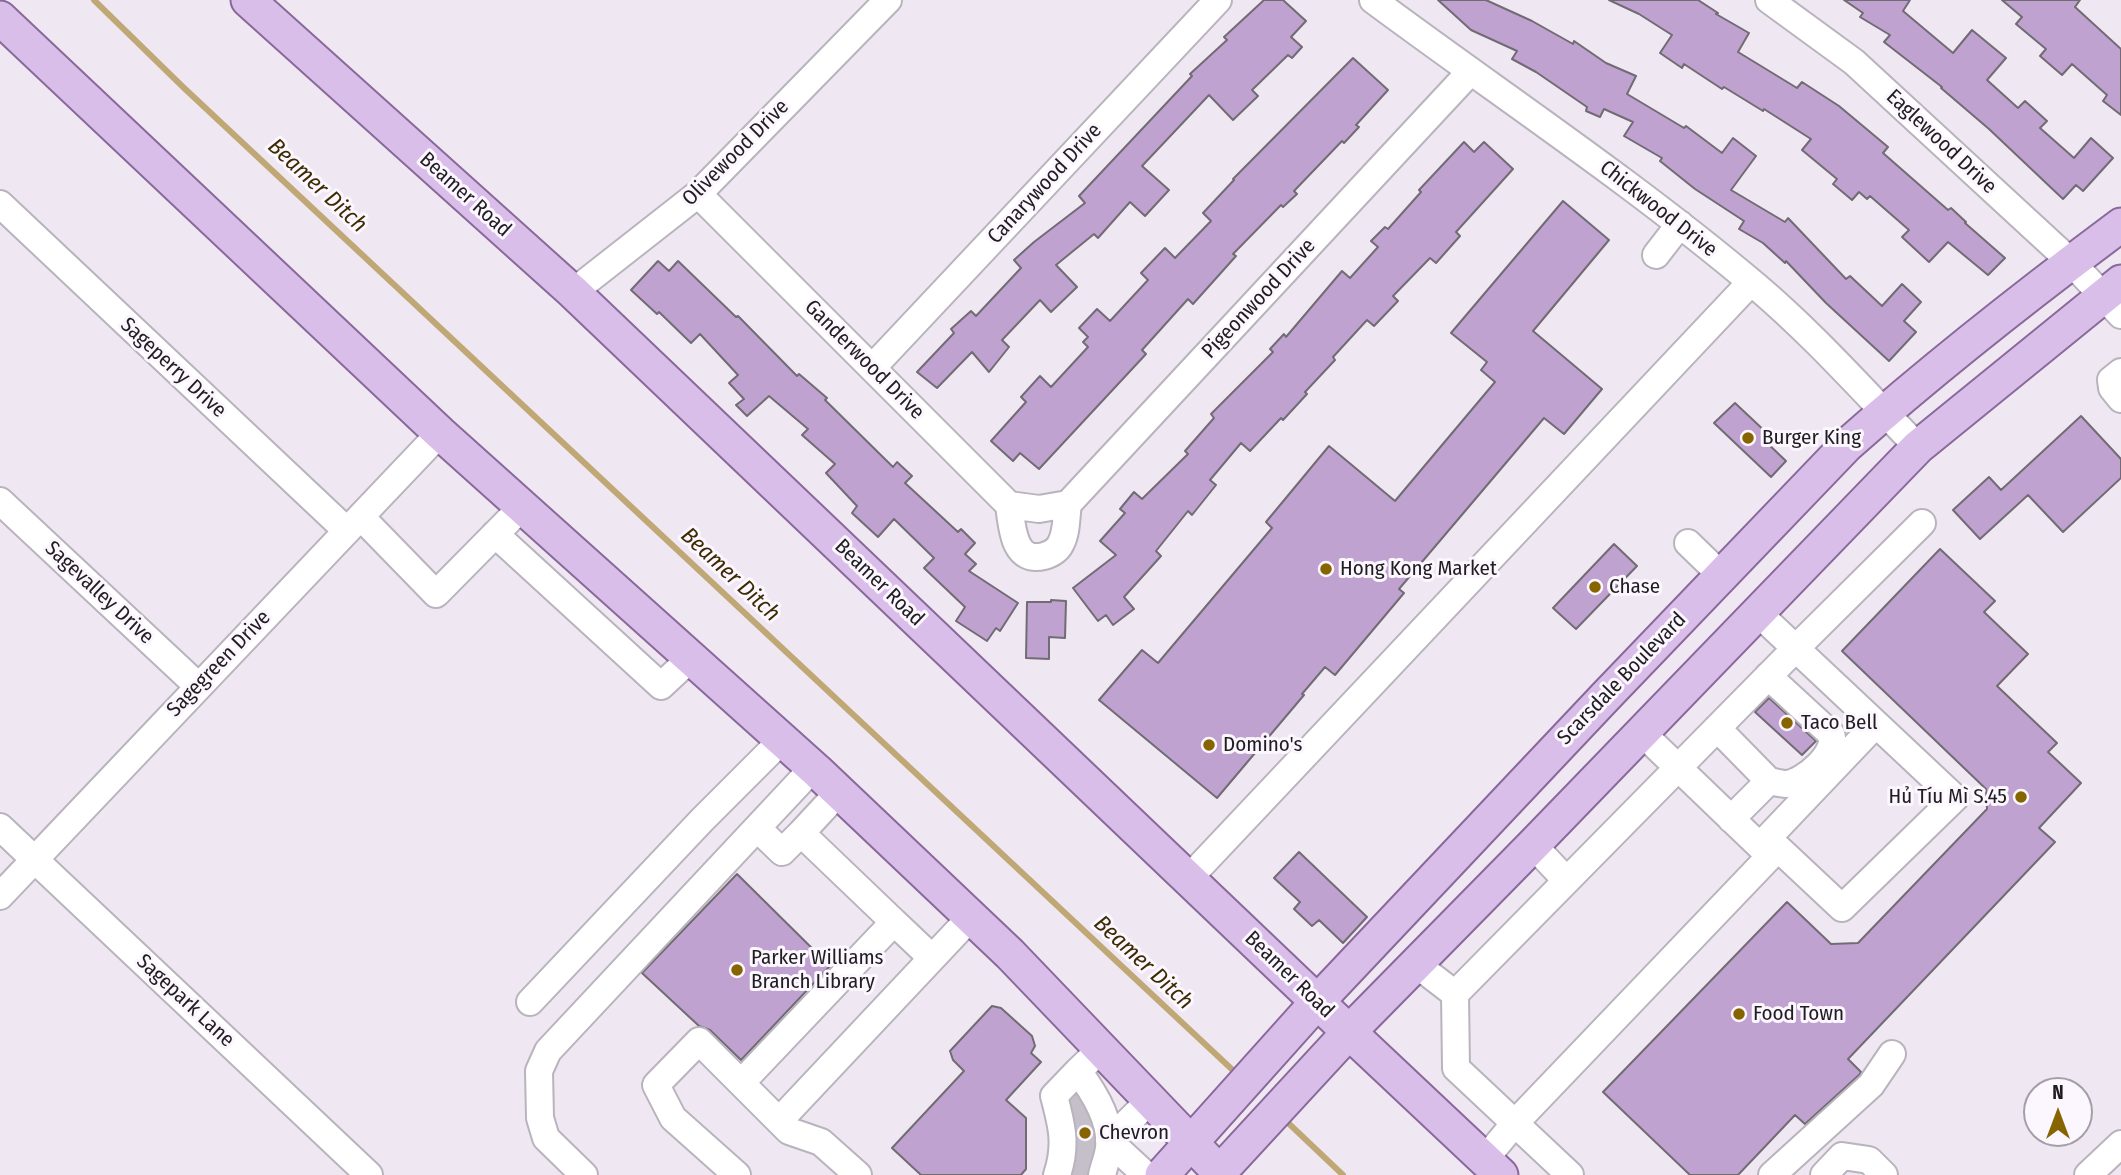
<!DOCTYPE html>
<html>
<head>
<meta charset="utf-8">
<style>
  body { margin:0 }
  #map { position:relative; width:2121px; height:1175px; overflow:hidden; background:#efe8f3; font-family:"Fira Sans Condensed",sans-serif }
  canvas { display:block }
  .north { position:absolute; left:2023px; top:1077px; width:70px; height:70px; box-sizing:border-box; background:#fcf6ff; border:2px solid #a49fa6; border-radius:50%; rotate:0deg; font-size:19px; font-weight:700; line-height:28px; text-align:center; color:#1f1d20 }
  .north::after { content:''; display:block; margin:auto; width:24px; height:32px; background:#866400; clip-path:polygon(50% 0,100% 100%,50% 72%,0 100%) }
</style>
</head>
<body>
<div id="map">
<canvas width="2121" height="1175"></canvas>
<div class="north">N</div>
</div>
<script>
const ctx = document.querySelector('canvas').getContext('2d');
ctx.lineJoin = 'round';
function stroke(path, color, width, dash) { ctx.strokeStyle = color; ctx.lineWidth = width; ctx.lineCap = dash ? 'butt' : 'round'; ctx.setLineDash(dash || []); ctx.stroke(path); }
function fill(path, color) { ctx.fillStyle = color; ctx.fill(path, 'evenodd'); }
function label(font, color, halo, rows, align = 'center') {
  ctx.font = font + ' "Fira Sans Condensed",sans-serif'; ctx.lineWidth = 6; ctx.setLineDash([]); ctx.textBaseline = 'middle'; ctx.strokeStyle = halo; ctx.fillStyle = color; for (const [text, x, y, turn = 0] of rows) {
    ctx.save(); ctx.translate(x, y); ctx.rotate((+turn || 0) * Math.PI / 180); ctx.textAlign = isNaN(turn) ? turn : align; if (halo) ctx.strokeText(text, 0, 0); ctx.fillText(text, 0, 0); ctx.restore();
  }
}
const stream = new Path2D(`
  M 94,0 L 183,87 L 1238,1075
  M 1284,1119 L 1343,1175`);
const building = new Path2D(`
  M 1264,0 L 1283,0 L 1306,21 L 1291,37 L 1302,47 L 1292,58 L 1288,55 L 1252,90 L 1258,96 L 1233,120 L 1209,95 L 1142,166 L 1169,190 L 1145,216 L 1130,202 L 1098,238 L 1094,234 L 1056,265 L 1077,287 L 1051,312 L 1040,300 L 1002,340 L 1009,347 L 989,372 L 972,352 L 937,388 L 917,372 L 954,333 L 951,329 L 971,311 L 976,316 L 1021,268 L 1014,260 L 1034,242 L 1085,203 L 1079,196 L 1192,76 L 1190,74 L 1227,40 L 1224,37 Z
  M 1438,0 L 1486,0 L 1532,21 L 1573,44 L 1574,41 L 1606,63 L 1636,76 L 1627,94 L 1684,128 L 1686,126 L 1722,153 L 1733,138 L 1756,156 L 1731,190 L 1785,222 L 1788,218 L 1846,279 L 1850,276 L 1882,306 L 1902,284 L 1921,302 L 1904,321 L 1916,332 L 1889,361 L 1826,303 L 1786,261 L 1785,263 L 1763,243 L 1739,229 L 1744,221 L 1695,189 L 1660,161 L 1662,158 L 1624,136 L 1633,122 L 1604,109 L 1600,117 L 1586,111 L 1587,107 L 1536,72 L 1512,59 L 1517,51 L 1471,30 Z
  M 1609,0 L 1698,0 L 1718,13 L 1716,14 L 1749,33 L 1738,52 L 1797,88 L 1802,82 L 1839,106 L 1888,147 L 1883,153 L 1948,210 L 1951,208 L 1966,222 L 1965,223 L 2005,258 L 1988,275 L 1948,242 L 1929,262 L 1902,237 L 1909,230 L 1870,196 L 1867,199 L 1859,192 L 1852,200 L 1833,184 L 1837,179 L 1802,150 L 1811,139 L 1764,109 L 1763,111 L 1724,87 L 1722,89 L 1684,64 L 1682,68 L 1660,53 L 1672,35 L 1639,14 Z
  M 1844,0 L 1910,0 L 1903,11 L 1953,53 L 1972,30 L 2006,58 L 1987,80 L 2018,108 L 2025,101 L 2047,121 L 2040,128 L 2074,158 L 2091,138 L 2113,158 L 2083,191 L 2076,185 L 2063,199 L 1989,129 L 1941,88 L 1942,87 L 1884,42 L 1890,35 L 1860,17 L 1863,13 Z
  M 2002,0 L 2080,0 L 2075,7 L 2121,49 L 2121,115 L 2103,101 L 2107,95 L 2072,64 L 2062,75 L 2040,56 L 2046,49 L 2016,24 L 2022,17 Z
  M 1353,58 L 1388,90 L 1356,125 L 1359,127 L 1344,143 L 1342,141 L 1294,191 L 1297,194 L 1283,207 L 1281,205 L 1233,254 L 1236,256 L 1193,304 L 1188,299 L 1142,350 L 1146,354 L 1039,469 L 1020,453 L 1013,461 L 991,441 L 1026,402 L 1021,397 L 1040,376 L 1051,387 L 1088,347 L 1083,342 L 1088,337 L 1079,328 L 1097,309 L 1110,321 L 1148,280 L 1141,273 L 1165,248 L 1175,258 L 1211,221 L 1203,213 L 1234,180 L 1233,179 Z
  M 1464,142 L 1474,152 L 1484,142 L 1513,169 L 1456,232 L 1460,236 L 1436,263 L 1430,258 L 1393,296 L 1398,301 L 1374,326 L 1367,320 L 1333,357 L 1335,360 L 1305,392 L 1307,394 L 1283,420 L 1281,418 L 1250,451 L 1241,443 L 1210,480 L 1216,485 L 1192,515 L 1188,511 L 1156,551 L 1161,556 L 1124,597 L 1134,609 L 1113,625 L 1106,615 L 1098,621 L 1073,588 L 1116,555 L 1100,541 L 1125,513 L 1120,509 L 1134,492 L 1142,499 L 1188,454 L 1185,451 L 1214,418 L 1211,414 L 1273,352 L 1270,349 L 1284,334 L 1286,337 L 1342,271 L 1350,278 L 1378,247 L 1371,241 L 1385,227 L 1388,229 L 1421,192 L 1419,190 Z
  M 1563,201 L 1609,240 L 1533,331 L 1602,389 L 1564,434 L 1544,418 L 1399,589 L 1404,593 L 1335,675 L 1325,667 L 1302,694 L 1304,695 L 1217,798 L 1099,700 L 1142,650 L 1158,663 L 1272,528 L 1266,522 L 1329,446 L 1395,501 L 1495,382 L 1481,370 L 1487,362 L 1451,333 Z
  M 658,261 L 669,271 L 678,261 L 736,317 L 738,316 L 797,376 L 799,374 L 827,398 L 825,400 L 893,467 L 897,462 L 912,476 L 905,483 L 958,532 L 961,529 L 975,543 L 965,554 L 976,564 L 969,571 L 1018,603 L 1000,631 L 996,628 L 987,641 L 956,621 L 965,607 L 924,568 L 934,558 L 894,519 L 878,537 L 852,513 L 857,506 L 826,473 L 835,464 L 802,435 L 808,429 L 769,396 L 747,416 L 736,405 L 744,399 L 729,383 L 738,375 L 700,334 L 691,343 L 659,312 L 657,314 L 631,290 Z
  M 1735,403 L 1769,435 L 1764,440 L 1786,461 L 1771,477 L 1714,423 Z
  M 2081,416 L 2121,459 L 2121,478 L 2063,532 L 2028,495 L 1980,539 L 1953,510 L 1989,477 L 2001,490 Z
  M 1614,544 L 1637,566 L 1576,629 L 1553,608 Z
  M 1940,549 L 1995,601 L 1984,612 L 2028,654 L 1997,686 L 2057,743 L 2048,752 L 2081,783 L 2039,828 L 2055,842 L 1848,1059 L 1861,1072 L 1859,1075 L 1805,1124 L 1795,1115 L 1738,1175 L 1690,1175 L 1603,1092 L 1787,902 L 1831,944 L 1858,943 L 1987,809 L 1986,789 L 1842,651 Z
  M 1051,600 L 1066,601 L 1065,638 L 1049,637 L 1049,659 L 1026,658 L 1027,602 L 1051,602 Z
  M 1769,698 L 1816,741 L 1802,755 L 1755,712 Z
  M 1299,852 L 1367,917 L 1343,943 L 1319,920 L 1312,926 L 1294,909 L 1300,902 L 1274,878 Z
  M 737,874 L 830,966 L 741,1060 L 710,1030 L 699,1026 L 642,973 Z
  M 992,1006 L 1001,1008 L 1032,1036 L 1035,1046 L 1031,1053 L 1041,1062 L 1006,1100 L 1026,1118 L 1026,1169 L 1021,1175 L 921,1175 L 892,1148 L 964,1071 L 953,1060 L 950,1051 Z
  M 1076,1096 L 1090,1123 L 1093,1139 L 1087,1175 L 1073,1175 L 1078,1144 L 1071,1101 Z`);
const minorTunnel = new Path2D(`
  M 1069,1112 L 1089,1103
  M 1074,1129 L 1094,1125
  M 1075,1147 L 1096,1148
  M 1073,1168 L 1093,1174`);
const minor = new Path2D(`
  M 1373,0 C 1501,95 1634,183 1756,286 C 1814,335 1865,393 1918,447
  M 1769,0 L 1854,62 L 2071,262 L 2121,315
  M 698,194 L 1009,505 L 1039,509 L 1068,504 L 1470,72
  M 0,204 L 347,531
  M 1656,255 L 1680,224
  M 573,292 L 698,194 L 888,0
  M 872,368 L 1218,0
  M 2121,372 L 2111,380 L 2112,388 L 2121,399
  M 0,501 L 198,686
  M 1009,505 C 1012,526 1013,564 1044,556 C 1051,554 1058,550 1061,543 C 1067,532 1066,516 1068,504
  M 361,517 L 436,594 L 522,507
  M 495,534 L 661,686 L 691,658
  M 1688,543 L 1721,575
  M 1768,676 L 1831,734 C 1839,752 1804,783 1786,784 C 1781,784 1774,782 1769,781
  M 1717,728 L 1769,781 L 1731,819
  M 1642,733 L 1770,856
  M 0,827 L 369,1175
  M 757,828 L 782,852 L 801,833
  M 1533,845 L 1566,880
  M 1760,846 L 1876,724
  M 1188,879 L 1751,282
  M 0,896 L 440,433
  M 894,922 L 932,958
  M 1416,964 L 1455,994 L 1796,648 L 1922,523
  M 1455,994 L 1456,1068 L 1570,1175
  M 530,1002 L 702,820 L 782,740
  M 1102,1048 L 1078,1071 C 1093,1091 1112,1122 1109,1148 C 1108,1157 1104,1166 1102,1175
  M 741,1083 L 894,922 L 801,833 L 839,792
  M 779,1121 L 971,917
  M 1485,1159 L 1515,1123 L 1778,848 L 1842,908 L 1955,798 L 1758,613
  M 584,1175 L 546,1138 L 540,1118 L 539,1071 L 548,1051 L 813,768
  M 737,1175 L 673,1118 L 656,1085 L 699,1041 L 789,1131 L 821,1142 L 858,1175
  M 1057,1175 C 1067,1145 1062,1126 1054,1096 L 1078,1071
  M 1146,1175 L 1109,1141 L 1151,1099
  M 1772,1175 L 1871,1085 L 1892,1054
  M 1824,1175 L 1842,1156 L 1869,1160 L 1884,1175
  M 2088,1175 L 2121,1144`);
const major = new Path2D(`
  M 248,0 L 573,292 L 1349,1032 L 1501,1175
  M 0,18 L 440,433 L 817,771 L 1010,954 L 1222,1175
  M 1162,1175 L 1318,1001 L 1606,696 L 1846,446 C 1934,368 2027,295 2121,225
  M 1217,1175 L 1349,1032 L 1533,845 L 1918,447 L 2121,282`);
const markers = [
  [1748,438,7,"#866400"],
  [1326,569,7,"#866400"],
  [1595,587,7,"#866400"],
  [1787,723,7,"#866400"],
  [1209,745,7,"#866400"],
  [2021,797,7,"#866400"],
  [737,970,7,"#866400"],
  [1739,1014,7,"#866400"],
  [1085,1133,7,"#866400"]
];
const streetNames = [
  ["Eaglewood Drive",1941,142,43],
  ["Olivewood Drive",736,153,-45],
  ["Canarywood Drive",1045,184,-47],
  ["Beamer Road",465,195,42],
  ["Chickwood Drive",1658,209,38],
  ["Pigeonwood Drive",1259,299,-47],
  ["Ganderwood Drive",864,360,45],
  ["Sageperry Drive",173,368,43],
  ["Beamer Road",879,583,44],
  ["Sagevalley Drive",99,593,43],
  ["Sagegreen Drive",219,664,-46],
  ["Scarsdale Boulevard",1622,679,-46],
  ["Beamer Road",1289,975,44],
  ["Sagepark Lane",185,1001,43]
];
const poiNames = [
  ["Burger King",1762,438],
  ["Hong Kong Market",1340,569],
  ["Chase",1609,587],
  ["Taco Bell",1801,723],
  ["Domino's",1223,745],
  ["Hủ Tíu Mì S.45",2007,797,"right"],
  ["Parker Williams",751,958],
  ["Branch Library",751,982],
  ["Food Town",1753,1014],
  ["Chevron",1099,1133]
];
const waterNames = [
  ["Beamer Ditch",317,186,43],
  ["Beamer Ditch",730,575,43],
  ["Beamer Ditch",1143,963,43]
];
stroke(stream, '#c0a876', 6);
fill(building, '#c0a2d0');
stroke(building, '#716b74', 2);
stroke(minorTunnel, '#c5bfc9', 26, [26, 13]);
stroke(minor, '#b9b3bd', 30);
stroke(major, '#89699a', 37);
stroke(minor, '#fff', 26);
stroke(major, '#dabeea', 33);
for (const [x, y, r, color] of markers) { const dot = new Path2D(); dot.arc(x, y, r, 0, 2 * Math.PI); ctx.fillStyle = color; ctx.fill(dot); stroke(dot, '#fcf6ff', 2.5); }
label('21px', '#1f1d20', '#fcf6ff', streetNames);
label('21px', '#1f1d20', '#fcf6ff', poiNames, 'left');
label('italic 23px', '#3c2b01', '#fcf6ff', waterNames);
</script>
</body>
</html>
